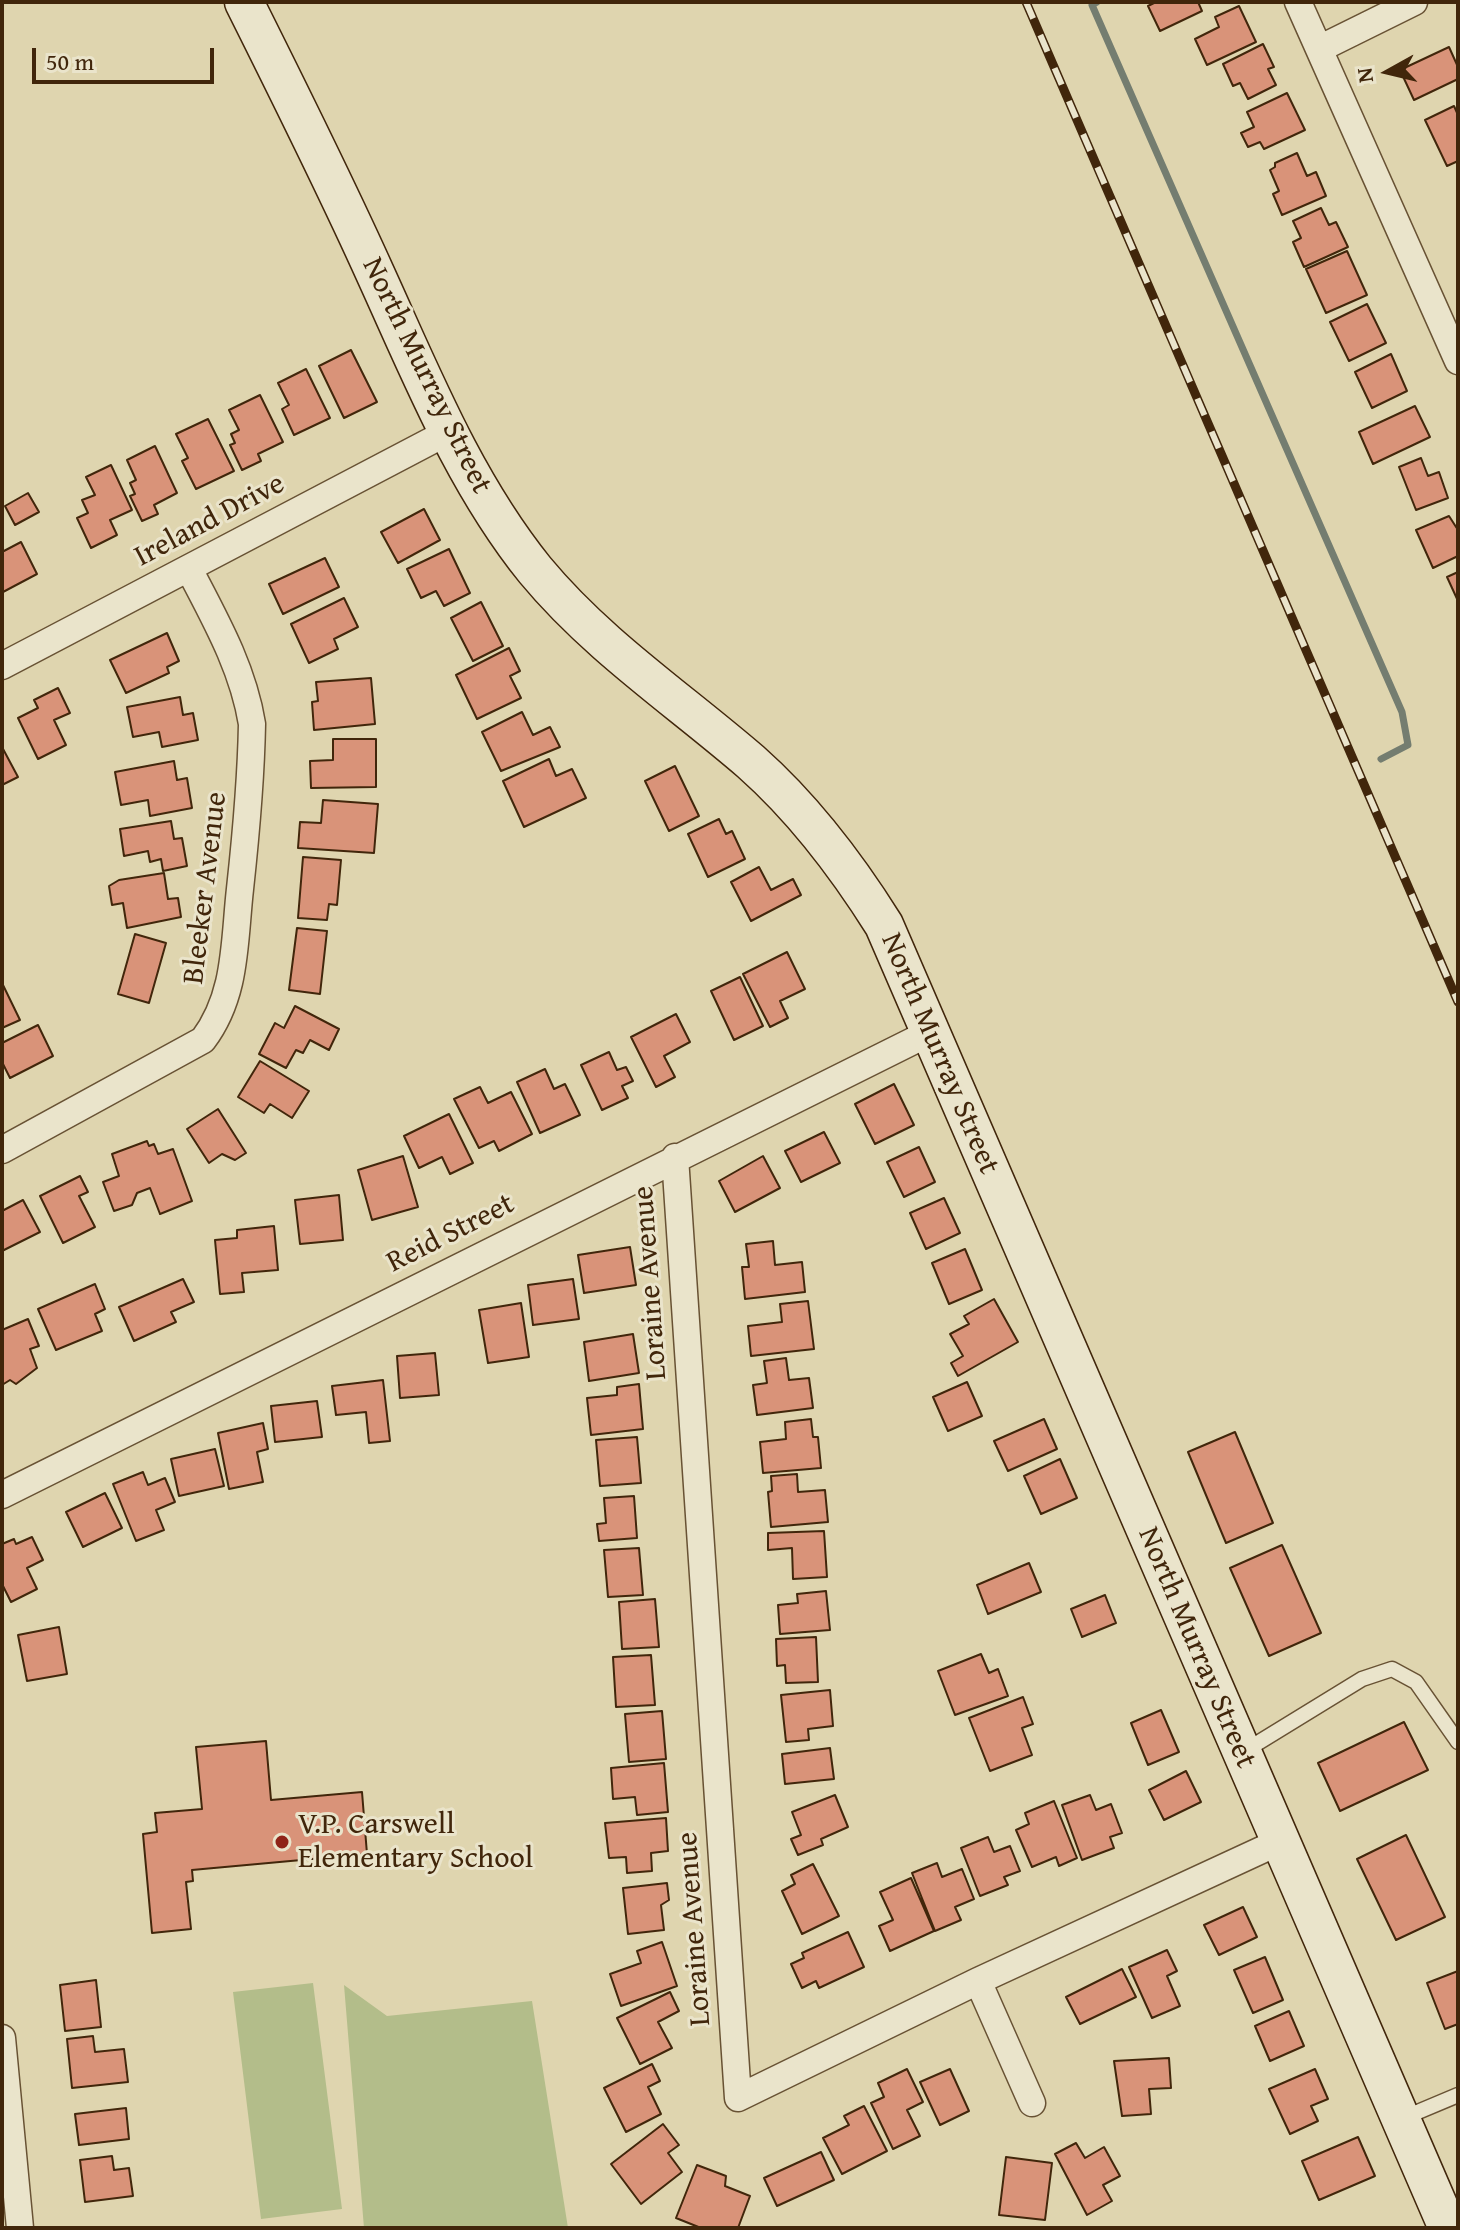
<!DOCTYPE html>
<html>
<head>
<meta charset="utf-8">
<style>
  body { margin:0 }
  #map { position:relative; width:1460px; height:2230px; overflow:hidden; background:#dfd5af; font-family:"Gentium Book Plus",serif }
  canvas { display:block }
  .frame { position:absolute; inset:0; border:4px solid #41260b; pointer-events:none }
  .north { position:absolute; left:1348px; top:32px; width:80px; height:80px; -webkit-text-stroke:6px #eae4cb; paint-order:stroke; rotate:262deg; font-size:22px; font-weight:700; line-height:32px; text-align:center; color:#41260b }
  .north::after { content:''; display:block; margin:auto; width:28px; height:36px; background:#41260b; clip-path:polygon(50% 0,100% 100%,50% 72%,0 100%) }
  .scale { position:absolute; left:32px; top:48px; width:182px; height:36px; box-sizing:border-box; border:4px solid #41260b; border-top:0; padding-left:10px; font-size:24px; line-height:28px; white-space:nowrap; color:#41260b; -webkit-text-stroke:6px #eae4cb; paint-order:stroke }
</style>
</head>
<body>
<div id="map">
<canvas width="1460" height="2230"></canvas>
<div class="frame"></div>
<div class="north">N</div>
<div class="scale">50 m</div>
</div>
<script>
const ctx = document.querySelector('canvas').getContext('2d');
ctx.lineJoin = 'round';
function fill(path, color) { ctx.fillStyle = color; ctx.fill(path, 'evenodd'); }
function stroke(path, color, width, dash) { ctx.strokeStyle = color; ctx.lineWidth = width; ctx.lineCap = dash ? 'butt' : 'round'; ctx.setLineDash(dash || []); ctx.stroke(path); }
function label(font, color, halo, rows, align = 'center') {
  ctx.font = font + ' "Gentium Book Plus",serif'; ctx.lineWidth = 6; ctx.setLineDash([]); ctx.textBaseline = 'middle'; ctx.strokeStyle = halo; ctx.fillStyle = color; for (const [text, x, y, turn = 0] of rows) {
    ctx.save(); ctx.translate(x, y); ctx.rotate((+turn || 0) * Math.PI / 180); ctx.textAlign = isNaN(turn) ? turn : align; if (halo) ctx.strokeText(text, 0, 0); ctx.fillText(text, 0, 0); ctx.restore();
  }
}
const green = new Path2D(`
  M 313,1983 L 342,2209 L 261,2219 L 233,1992 Z
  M 344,1985 L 387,2016 L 532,2001 L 568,2228 L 364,2228 Z`);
const stream = new Path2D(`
  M 1097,2 L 1092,5 L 1402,712 L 1408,745 L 1381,759`);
const building = new Path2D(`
  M 1156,2 L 1198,2 L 1202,11 L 1160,31 L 1148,6 Z
  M 1239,6 L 1256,42 L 1207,65 L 1195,39 L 1219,27 L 1215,17 Z
  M 1263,44 L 1274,67 L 1268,69 L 1276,85 L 1248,99 L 1240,83 L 1233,86 L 1223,64 Z
  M 1449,47 L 1458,67 L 1458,79 L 1414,100 L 1400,70 Z
  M 1287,93 L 1305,130 L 1264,149 L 1260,142 L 1248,147 L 1241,133 L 1254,127 L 1247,112 Z
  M 1454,106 L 1458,115 L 1458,161 L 1447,166 L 1425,120 Z
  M 1297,153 L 1307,176 L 1316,172 L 1326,196 L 1282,215 L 1273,194 L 1279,191 L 1270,170 L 1275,167 L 1275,163 Z
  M 1321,208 L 1329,225 L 1336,222 L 1348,247 L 1304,267 L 1293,242 L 1301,238 L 1293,221 Z
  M 1347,251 L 1367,295 L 1326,313 L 1306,269 Z
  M 1367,304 L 1386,343 L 1349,361 L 1330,322 Z
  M 351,350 L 377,402 L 344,418 L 319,366 Z
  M 1391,354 L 1407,391 L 1372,408 L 1355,372 Z
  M 306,369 L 330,418 L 294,435 L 282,409 L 289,405 L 278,383 Z
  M 260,395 L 283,442 L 258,454 L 261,461 L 242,470 L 230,445 L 235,443 L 231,434 L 239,430 L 229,410 Z
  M 1415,406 L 1430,437 L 1373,464 L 1359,432 Z
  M 208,419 L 234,471 L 196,489 L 182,461 L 188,458 L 176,434 Z
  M 155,446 L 177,493 L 154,505 L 158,514 L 142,521 L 130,496 L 135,494 L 130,483 L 136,480 L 127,460 Z
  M 1421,458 L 1428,476 L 1439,472 L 1448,498 L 1416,510 L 1399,467 Z
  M 111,465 L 132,510 L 110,520 L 117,535 L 91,548 L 77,518 L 88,513 L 82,500 L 95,495 L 86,477 Z
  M 28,493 L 39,512 L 15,525 L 5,506 Z
  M 424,509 L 440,540 L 398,563 L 381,532 Z
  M 1449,516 L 1458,530 L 1458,556 L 1433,568 L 1416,530 Z
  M 21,542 L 37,574 L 3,592 L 2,552 Z
  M 449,549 L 470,593 L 444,606 L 436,591 L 421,598 L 407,569 Z
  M 325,558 L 339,587 L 283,614 L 269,584 Z
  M 1458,572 L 1458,601 L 1447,577 Z
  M 344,598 L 358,627 L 334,639 L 338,649 L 309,663 L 291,624 Z
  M 481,602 L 503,646 L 473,661 L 451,618 Z
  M 167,633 L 179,661 L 167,667 L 169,673 L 126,693 L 110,660 Z
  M 509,648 L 520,671 L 510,676 L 521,698 L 477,719 L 456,675 Z
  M 371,678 L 375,724 L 314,730 L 312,702 L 318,701 L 316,682 Z
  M 58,688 L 70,713 L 54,720 L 66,745 L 38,759 L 18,718 L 38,708 L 34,700 Z
  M 180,697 L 183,715 L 193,713 L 198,740 L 162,747 L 159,732 L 133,737 L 127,707 Z
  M 522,712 L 533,735 L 550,727 L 560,747 L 501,771 L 482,732 Z
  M 333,739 L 376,739 L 376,787 L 311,788 L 310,761 L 333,760 Z
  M 2,747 L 18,777 L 2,785 Z
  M 549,759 L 556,776 L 572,769 L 586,798 L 524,827 L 503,781 Z
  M 174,761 L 177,780 L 187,778 L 192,808 L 150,816 L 148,800 L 121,805 L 115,772 Z
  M 675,766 L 699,816 L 669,831 L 645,781 Z
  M 323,800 L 378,804 L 374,853 L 298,848 L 300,822 L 321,823 Z
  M 719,819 L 726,834 L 732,831 L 745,859 L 708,877 L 688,834 Z
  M 171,821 L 174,839 L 182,838 L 187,866 L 163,871 L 161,859 L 150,862 L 148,851 L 124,856 L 120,829 Z
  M 303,857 L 341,860 L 337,905 L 329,904 L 327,920 L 298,918 Z
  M 759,867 L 771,890 L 793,879 L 801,895 L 751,921 L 731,882 Z
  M 164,873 L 168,899 L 178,898 L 181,917 L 127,928 L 123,903 L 112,905 L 109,886 L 119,880 Z
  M 297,928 L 327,931 L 320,994 L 289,990 Z
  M 135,934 L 166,943 L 149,1003 L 118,994 Z
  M 787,952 L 805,989 L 780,1001 L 788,1018 L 770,1027 L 743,974 Z
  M 740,977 L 763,1026 L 734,1040 L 711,991 Z
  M 2,983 L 20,1020 L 2,1028 Z
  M 295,1006 L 339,1029 L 329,1050 L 310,1040 L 303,1053 L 296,1050 L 286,1068 L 259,1054 L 275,1023 L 284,1028 Z
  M 676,1014 L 690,1042 L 664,1056 L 675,1077 L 656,1087 L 631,1037 Z
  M 38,1025 L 53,1056 L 10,1078 L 2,1062 L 2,1043 Z
  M 609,1052 L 617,1070 L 626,1067 L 633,1081 L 622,1086 L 628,1098 L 602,1110 L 581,1065 Z
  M 260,1061 L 309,1091 L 292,1118 L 270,1104 L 264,1113 L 238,1097 Z
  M 545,1069 L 554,1089 L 565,1084 L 580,1115 L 540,1133 L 517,1082 Z
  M 894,1084 L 914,1125 L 875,1144 L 855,1104 Z
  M 480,1087 L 488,1103 L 511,1092 L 532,1134 L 499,1151 L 494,1141 L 479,1148 L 454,1099 Z
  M 218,1109 L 246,1153 L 235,1160 L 222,1154 L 209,1163 L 187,1129 Z
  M 449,1114 L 473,1163 L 450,1174 L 442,1157 L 419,1168 L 404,1136 Z
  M 824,1132 L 840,1163 L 801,1182 L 785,1151 Z
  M 147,1141 L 149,1146 L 154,1144 L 158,1154 L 173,1149 L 192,1201 L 160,1214 L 150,1188 L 137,1193 L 132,1205 L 114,1211 L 103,1182 L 119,1176 L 112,1154 Z
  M 919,1147 L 935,1182 L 904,1197 L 887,1162 Z
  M 403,1156 L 418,1207 L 372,1220 L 358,1170 Z
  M 763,1156 L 780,1188 L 735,1212 L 719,1181 Z
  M 80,1176 L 88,1192 L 79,1196 L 95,1227 L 63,1243 L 40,1196 Z
  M 339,1195 L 343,1240 L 300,1244 L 295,1200 Z
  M 944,1198 L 960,1233 L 926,1249 L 910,1213 Z
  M 23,1200 L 40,1232 L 2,1251 L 2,1211 Z
  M 274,1226 L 278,1270 L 242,1273 L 244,1292 L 220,1294 L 215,1240 L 237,1238 L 237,1230 Z
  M 773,1241 L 775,1265 L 802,1262 L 805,1292 L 745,1299 L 742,1267 L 749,1267 L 746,1244 Z
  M 630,1247 L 636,1285 L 584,1293 L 578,1255 Z
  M 965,1249 L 982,1290 L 949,1304 L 932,1263 Z
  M 183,1279 L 194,1302 L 171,1312 L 176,1322 L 134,1341 L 119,1307 Z
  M 573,1279 L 579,1319 L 533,1325 L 528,1285 Z
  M 95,1284 L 105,1309 L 95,1314 L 102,1331 L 56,1350 L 38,1309 Z
  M 994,1299 L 1018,1342 L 958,1376 L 951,1363 L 963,1356 L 950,1334 L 969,1324 L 964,1316 Z
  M 808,1301 L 814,1349 L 751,1356 L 748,1326 L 782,1322 L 780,1304 Z
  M 521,1303 L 529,1357 L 488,1363 L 479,1310 Z
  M 28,1319 L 39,1346 L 30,1349 L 37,1368 L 16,1384 L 10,1380 L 2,1385 L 2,1330 Z
  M 633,1334 L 639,1373 L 589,1381 L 584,1342 Z
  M 435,1353 L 439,1395 L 400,1398 L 397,1356 Z
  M 786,1358 L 789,1380 L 809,1378 L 813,1408 L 757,1415 L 753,1385 L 767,1383 L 764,1361 Z
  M 383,1380 L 390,1441 L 369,1443 L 366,1412 L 336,1415 L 332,1386 Z
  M 967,1382 L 982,1416 L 948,1431 L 933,1397 Z
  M 639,1384 L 643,1429 L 591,1435 L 587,1398 L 617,1395 L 617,1387 Z
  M 317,1401 L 322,1437 L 275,1442 L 271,1406 Z
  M 811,1419 L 813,1437 L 818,1437 L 821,1468 L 763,1473 L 760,1442 L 786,1439 L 785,1422 Z
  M 1044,1419 L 1057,1449 L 1008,1471 L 994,1441 Z
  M 263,1423 L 268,1449 L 257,1452 L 263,1482 L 229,1489 L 218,1433 Z
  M 1235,1432 L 1273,1523 L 1226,1543 L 1188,1452 Z
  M 637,1437 L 641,1483 L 600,1486 L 596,1440 Z
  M 215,1449 L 224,1486 L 179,1496 L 171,1459 Z
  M 1060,1459 L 1077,1498 L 1041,1514 L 1024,1476 Z
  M 143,1472 L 148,1485 L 165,1478 L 175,1502 L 156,1510 L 164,1530 L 136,1541 L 113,1484 Z
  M 797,1474 L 798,1492 L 825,1490 L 828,1522 L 771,1527 L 768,1492 L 772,1491 L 771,1476 Z
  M 105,1493 L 122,1528 L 83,1547 L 66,1512 Z
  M 634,1496 L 637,1538 L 599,1541 L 597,1524 L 606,1523 L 604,1498 Z
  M 824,1531 L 827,1577 L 793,1579 L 792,1548 L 768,1550 L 768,1533 Z
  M 32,1537 L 43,1560 L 27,1568 L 37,1589 L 11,1602 L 2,1584 L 2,1544 L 14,1539 L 16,1544 Z
  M 1282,1545 L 1321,1633 L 1269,1656 L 1230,1568 Z
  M 639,1548 L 643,1595 L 608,1597 L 604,1550 Z
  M 1029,1563 L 1041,1592 L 988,1614 L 977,1585 Z
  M 826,1591 L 830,1630 L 780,1634 L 778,1605 L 798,1603 L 797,1594 Z
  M 1105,1595 L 1116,1623 L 1082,1637 L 1071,1609 Z
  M 655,1599 L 659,1647 L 622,1649 L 619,1602 Z
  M 59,1627 L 67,1674 L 27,1681 L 18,1635 Z
  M 816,1637 L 818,1682 L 786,1683 L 785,1665 L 777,1666 L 776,1639 Z
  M 981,1654 L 989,1673 L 998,1669 L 1008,1696 L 955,1715 L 938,1671 Z
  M 651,1655 L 655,1705 L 616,1707 L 613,1657 Z
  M 830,1690 L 833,1726 L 808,1729 L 809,1740 L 786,1742 L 781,1695 Z
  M 1023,1697 L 1033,1724 L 1022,1728 L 1032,1755 L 990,1771 L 969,1718 Z
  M 1161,1710 L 1179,1752 L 1148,1765 L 1131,1723 Z
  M 662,1711 L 666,1759 L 629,1762 L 625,1714 Z
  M 1404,1722 L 1428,1770 L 1340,1811 L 1318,1763 Z
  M 266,1741 L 271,1800 L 362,1792 L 367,1854 L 192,1870 L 193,1881 L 186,1882 L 191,1929 L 152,1933 L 143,1834 L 157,1832 L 155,1813 L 202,1809 L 196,1747 Z
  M 830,1748 L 834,1779 L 785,1784 L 782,1754 Z
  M 664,1763 L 668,1812 L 637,1815 L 635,1797 L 613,1799 L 611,1768 Z
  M 1186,1771 L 1201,1802 L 1164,1820 L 1149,1790 Z
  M 835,1795 L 848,1827 L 821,1839 L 823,1845 L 798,1855 L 791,1839 L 801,1835 L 792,1812 Z
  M 1090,1795 L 1096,1810 L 1111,1804 L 1122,1833 L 1110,1837 L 1114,1848 L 1082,1860 L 1062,1805 Z
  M 1054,1801 L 1077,1858 L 1059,1866 L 1056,1857 L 1032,1867 L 1016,1830 L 1029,1824 L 1025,1813 Z
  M 666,1818 L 668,1851 L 651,1853 L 652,1871 L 627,1873 L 626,1857 L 609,1858 L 605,1823 Z
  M 1406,1835 L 1445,1917 L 1396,1940 L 1357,1859 Z
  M 988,1837 L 994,1852 L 1010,1846 L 1020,1871 L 1004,1877 L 1008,1885 L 980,1896 L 961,1848 Z
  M 937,1863 L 942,1877 L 962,1869 L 974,1899 L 955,1907 L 961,1920 L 935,1931 L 912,1873 Z
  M 813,1864 L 839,1916 L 802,1934 L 782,1891 L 795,1884 L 791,1875 Z
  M 911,1878 L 934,1931 L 890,1951 L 879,1926 L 893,1920 L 880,1892 Z
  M 667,1883 L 669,1900 L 661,1905 L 664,1930 L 628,1934 L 623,1888 Z
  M 1243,1907 L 1257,1937 L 1219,1955 L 1204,1925 Z
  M 848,1932 L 864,1967 L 819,1988 L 816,1981 L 802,1988 L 791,1964 L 804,1958 L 802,1953 Z
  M 662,1942 L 677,1986 L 621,2006 L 610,1974 L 641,1963 L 637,1951 Z
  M 1167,1950 L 1177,1971 L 1167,1976 L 1180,2006 L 1152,2018 L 1129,1967 Z
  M 1265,1957 L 1283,2000 L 1253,2013 L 1234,1970 Z
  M 1122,1969 L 1136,1997 L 1080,2024 L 1066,1997 Z
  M 1458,1971 L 1458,2024 L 1445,2029 L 1427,1983 Z
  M 96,1980 L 101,2027 L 65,2031 L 60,1985 Z
  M 670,1992 L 679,2011 L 658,2022 L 672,2048 L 640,2064 L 617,2018 Z
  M 1289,2011 L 1304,2046 L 1270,2061 L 1255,2026 Z
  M 93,2036 L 95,2052 L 124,2049 L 128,2082 L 72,2088 L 67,2039 Z
  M 1169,2058 L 1171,2088 L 1149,2089 L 1151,2114 L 1122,2116 L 1114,2061 Z
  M 652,2064 L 660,2081 L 648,2087 L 661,2114 L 626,2132 L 604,2088 Z
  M 907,2069 L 923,2102 L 907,2110 L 920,2136 L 893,2149 L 871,2103 L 884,2097 L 878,2083 Z
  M 950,2069 L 969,2111 L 940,2125 L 920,2082 Z
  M 1315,2069 L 1328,2099 L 1311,2106 L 1318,2121 L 1290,2134 L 1269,2089 Z
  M 864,2106 L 887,2151 L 842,2174 L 823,2138 L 849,2125 L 844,2116 Z
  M 126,2108 L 129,2139 L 79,2145 L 75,2114 Z
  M 663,2124 L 679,2145 L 668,2153 L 682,2172 L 641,2204 L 611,2164 Z
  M 1358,2137 L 1375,2176 L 1319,2200 L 1302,2161 Z
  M 1076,2143 L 1085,2158 L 1104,2147 L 1120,2176 L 1103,2185 L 1112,2201 L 1087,2215 L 1055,2154 Z
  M 821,2152 L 834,2180 L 777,2206 L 764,2178 Z
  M 112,2156 L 114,2170 L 129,2168 L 133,2196 L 85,2202 L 80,2160 Z
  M 1006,2157 L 1052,2163 L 1045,2220 L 999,2215 Z
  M 697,2165 L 726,2176 L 725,2186 L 750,2196 L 738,2228 L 701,2228 L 676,2218 Z`);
const lane = new Path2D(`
  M 1243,1752 L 1362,1679 L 1392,1669 L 1416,1682 L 1458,1742
  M 1401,2119 L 1458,2095`);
const street = new Path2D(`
  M 1298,2 L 1458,361
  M 1319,49 L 1414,2
  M 2,666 L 448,432
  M 2,1150 L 203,1040 C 237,995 234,942 240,889 C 246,834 251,779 252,724 C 243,668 215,619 189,569
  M 675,1157 L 738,2098 L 978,1981 L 1281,1841
  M 2,1495 L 929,1033
  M 978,1981 L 1032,2103
  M 2,2038 L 20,2228`);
const secondary = new Path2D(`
  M 244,2 C 289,92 334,182 375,273 C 422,376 464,482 535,570 C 597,645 678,699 751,762 C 804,809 847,866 884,925 L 1448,2228`);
const rail = new Path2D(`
  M 1026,2 L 1458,1002`);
const markers = [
  [282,1842,8,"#8f2418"]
];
const streetNames = [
  ["North Murray Street",426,376,64],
  ["Ireland Drive",210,521,-28],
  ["Bleeker Avenue",206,888,-83],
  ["North Murray Street",939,1054,67],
  ["Reid Street",451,1234,-27],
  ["Loraine Avenue",651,1283,-94],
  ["North Murray Street",1196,1648,67],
  ["Loraine Avenue",695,1929,-94]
];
const poiNames = [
  ["V.P. Carswell",298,1825],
  ["Elementary School",298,1859]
];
fill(green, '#b3bd8a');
stroke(stream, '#747d70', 7);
fill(building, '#d99379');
stroke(building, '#41260b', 2);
stroke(lane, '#685234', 17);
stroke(street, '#685234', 29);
stroke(secondary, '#41260b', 41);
stroke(lane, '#eae4cb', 14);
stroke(street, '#eae4cb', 26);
stroke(secondary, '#eae4cb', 38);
stroke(rail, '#41260b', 9);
stroke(rail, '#eae4cb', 6, [18]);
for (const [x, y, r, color] of markers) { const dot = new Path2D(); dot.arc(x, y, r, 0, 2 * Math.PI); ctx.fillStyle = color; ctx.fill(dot); stroke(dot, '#eae4cb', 3); }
label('30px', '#41260b', '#eae4cb', streetNames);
label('30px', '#41260b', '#eae4cb', poiNames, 'left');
</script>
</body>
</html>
